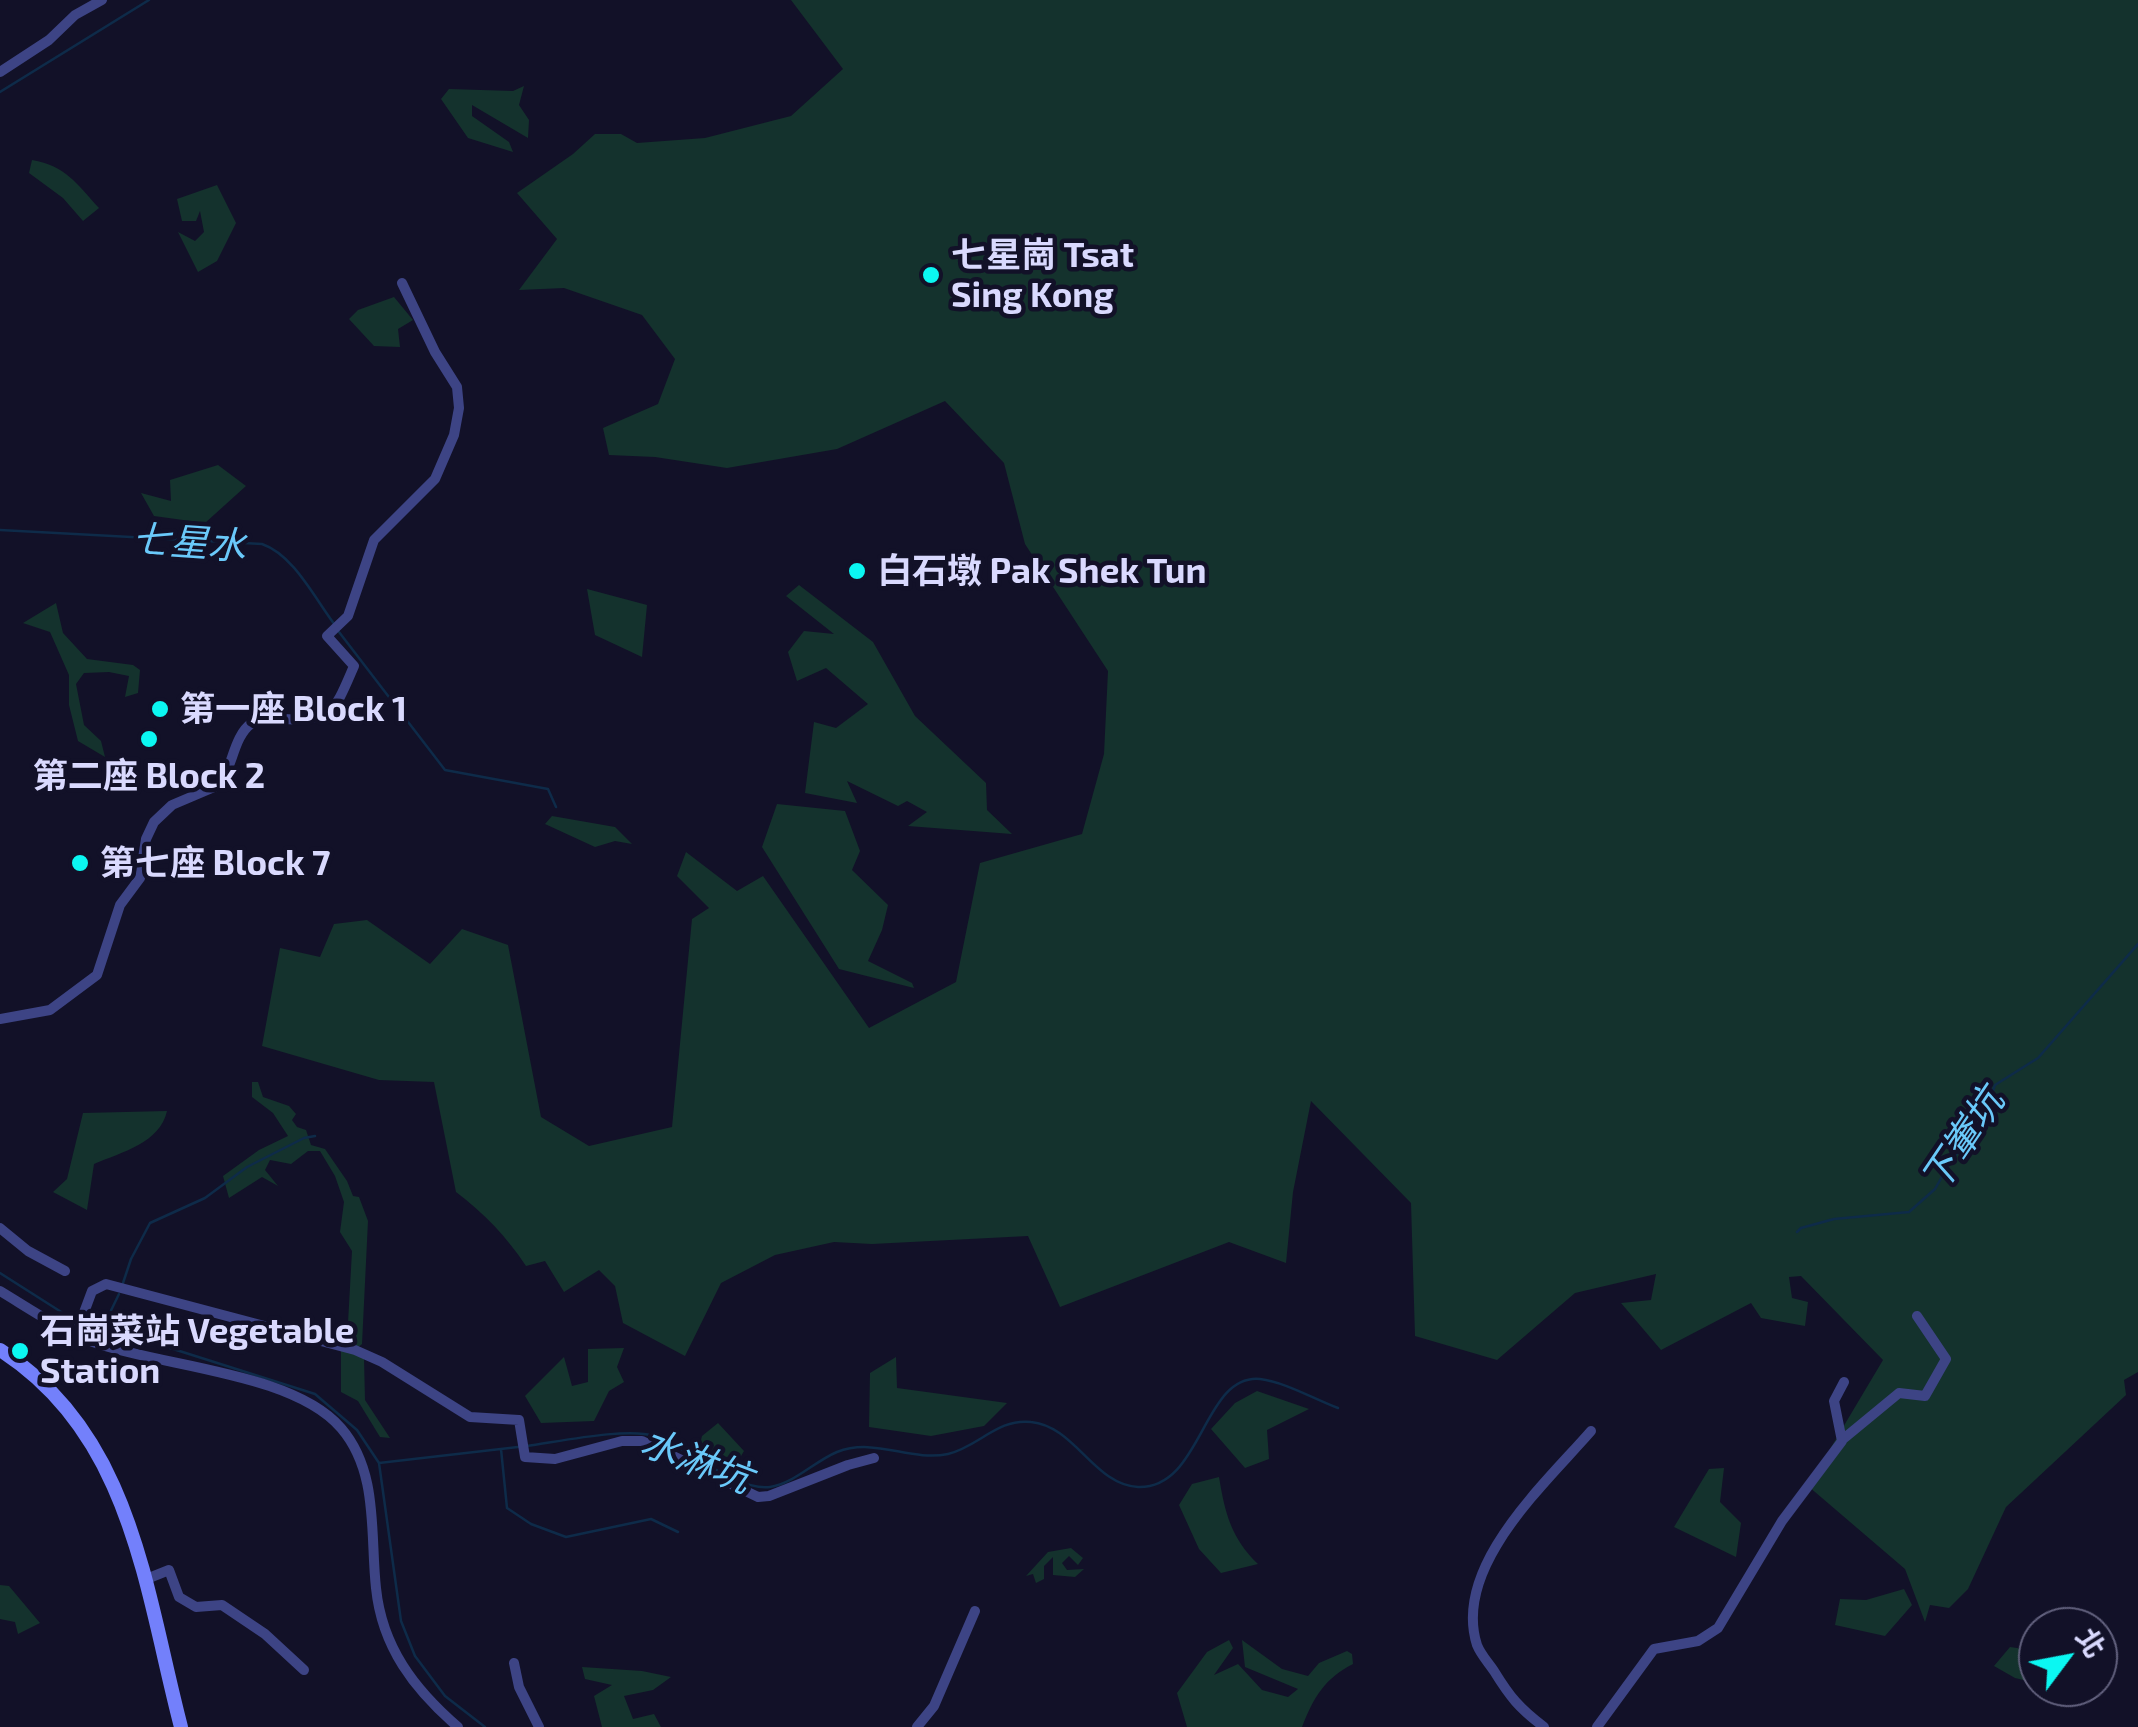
<!DOCTYPE html>
<html>
<head>
<meta charset="utf-8">
<style>
  body { margin:0 }
  #map { position:relative; width:2138px; height:1727px; overflow:hidden; background:#121128; font-family:"Exo 2","Noto Sans TC",sans-serif }
  canvas { display:block }
  .north { position:absolute; left:2018px; top:1607px; width:100px; height:100px; box-sizing:border-box; background:#121128; border:2px solid #62617e; border-radius:50%; rotate:58deg; font-size:28px; font-weight:700; line-height:40px; text-align:center; color:#d9d9fe }
  .north::after { content:''; display:block; margin:auto; width:35px; height:45px; background:#0bf7f2; clip-path:polygon(50% 0,100% 100%,50% 72%,0 100%) }
</style>
</head>
<body>
<div id="map">
<canvas width="2138" height="1727"></canvas>
<div class="north">北</div>
</div>
<script>
const ctx = document.querySelector('canvas').getContext('2d');
ctx.lineJoin = 'round';
function fill(path, color) { ctx.fillStyle = color; ctx.fill(path, 'evenodd'); }
function stroke(path, color, width, dash) { ctx.strokeStyle = color; ctx.lineWidth = width; ctx.lineCap = dash ? 'butt' : 'round'; ctx.setLineDash(dash || []); ctx.stroke(path); }
function label(font, color, halo, rows, align = 'center') {
  ctx.font = font + ' "Exo 2","Noto Sans TC",sans-serif'; ctx.lineWidth = 9; ctx.setLineDash([]); ctx.textBaseline = 'middle'; ctx.strokeStyle = halo; ctx.fillStyle = color; for (const [text, x, y, turn = 0] of rows) {
    ctx.save(); ctx.translate(x, y); ctx.rotate((+turn || 0) * Math.PI / 180); ctx.textAlign = isNaN(turn) ? turn : align; if (halo) ctx.strokeText(text, 0, 0); ctx.fillText(text, 0, 0); ctx.restore();
  }
}
const green = new Path2D(`
  M 791,0 L 2138,0 L 2138,1372 L 2124,1380 L 2126,1395 L 2006,1507 L 1968,1589 L 1949,1608 L 1930,1605 L 1925,1622 L 1905,1569 L 1808,1486 L 1883,1360 L 1801,1276 L 1789,1277 L 1792,1298 L 1808,1302 L 1805,1326 L 1761,1318 L 1751,1303 L 1661,1350 L 1621,1303 L 1651,1300 L 1656,1274 L 1575,1293 L 1497,1360 L 1415,1336 L 1411,1203 L 1311,1101 L 1293,1192 L 1286,1263 L 1229,1242 L 1060,1307 L 1028,1236 L 872,1244 L 834,1242 L 775,1255 L 721,1283 L 685,1356 L 623,1323 L 615,1286 L 599,1270 L 564,1292 L 545,1261 L 526,1266 C 506,1236 485,1214 456,1192 L 434,1082 L 379,1080 L 262,1046 L 280,948 L 320,957 L 334,924 L 367,920 L 430,964 L 462,929 L 508,945 L 541,1117 L 589,1146 L 672,1127 L 692,919 L 709,908 L 677,876 L 686,852 L 737,891 L 763,876 L 869,1028 L 956,982 L 980,863 L 1082,834 L 1104,754 L 1108,671 L 1025,544 L 1004,463 L 945,401 L 837,449 L 727,468 L 655,457 L 609,455 L 603,428 L 658,404 L 675,359 L 642,315 L 564,288 L 519,290 L 557,239 L 517,193 L 573,154 L 595,134 L 621,134 L 637,143 L 705,138 L 791,116 L 843,69 Z
  M 524,86 L 519,105 L 529,120 L 528,138 L 472,105 L 472,116 L 509,142 L 513,152 L 468,138 L 441,99 L 449,89 L 513,91 Z
  M 32,160 C 66,166 76,183 99,208 L 83,221 L 63,198 L 29,173 Z
  M 217,185 L 236,223 L 217,261 L 198,272 L 178,232 L 195,241 L 204,232 L 200,211 L 196,221 L 182,221 L 177,199 Z
  M 394,297 L 413,320 L 398,329 L 400,347 L 374,346 L 349,319 L 358,310 Z
  M 218,465 L 246,486 L 205,523 L 154,516 L 141,493 L 171,501 L 170,480 Z
  M 799,585 L 873,642 L 915,716 L 986,783 L 987,810 L 1012,834 L 908,826 L 927,812 L 907,801 L 898,806 L 847,781 L 857,803 L 805,793 L 814,722 L 836,728 L 868,704 L 826,668 L 797,681 L 788,652 L 804,631 L 834,634 L 786,596 Z
  M 587,589 L 647,605 L 642,657 L 595,635 Z
  M 56,603 L 63,633 L 87,659 L 133,665 L 140,670 L 138,693 L 125,697 L 129,676 L 109,672 L 84,673 L 76,684 L 84,725 L 101,741 L 105,757 L 78,741 L 69,705 L 69,675 L 50,632 L 23,623 Z
  M 777,804 L 845,811 L 860,851 L 852,870 L 888,905 L 882,930 L 868,961 L 912,983 L 914,988 L 839,969 L 762,847 Z
  M 552,816 L 615,827 L 632,844 L 615,841 L 595,847 L 545,824 Z
  M 252,1082 L 258,1082 L 263,1097 L 289,1106 L 296,1114 L 292,1120 L 297,1127 L 306,1130 L 311,1145 L 325,1149 L 347,1181 L 353,1196 L 359,1197 L 368,1221 L 362,1344 L 355,1350 L 364,1358 L 365,1400 L 390,1438 L 380,1437 L 358,1401 L 341,1392 L 341,1340 L 337,1332 L 348,1323 L 352,1251 L 340,1232 L 344,1202 L 335,1176 L 320,1151 L 308,1151 L 291,1164 L 270,1160 L 265,1170 L 278,1186 L 262,1177 L 229,1198 L 223,1176 L 259,1150 L 288,1136 L 273,1113 L 252,1097 Z
  M 167,1111 C 160,1143 122,1152 94,1164 L 87,1210 L 53,1192 L 67,1179 L 83,1113 Z
  M 624,1348 L 617,1367 L 624,1382 L 609,1391 L 594,1421 L 541,1423 L 525,1396 L 564,1357 L 572,1386 L 588,1382 L 588,1349 Z
  M 896,1357 L 897,1388 L 1007,1403 L 984,1426 L 931,1436 L 869,1427 L 870,1373 Z
  M 1257,1391 L 1309,1409 L 1267,1430 L 1269,1459 L 1245,1468 L 1211,1429 L 1235,1403 Z
  M 718,1423 L 744,1451 L 734,1468 L 699,1448 L 702,1436 Z
  M 1724,1468 L 1720,1502 L 1741,1523 L 1736,1557 L 1674,1527 L 1709,1469 Z
  M 1219,1477 C 1225,1513 1231,1538 1258,1564 L 1221,1573 L 1199,1549 L 1179,1505 L 1192,1484 Z
  M 1071,1548 L 1083,1558 L 1078,1565 L 1069,1556 L 1062,1563 L 1067,1570 L 1084,1569 L 1075,1577 L 1053,1575 L 1053,1557 L 1044,1566 L 1044,1579 L 1036,1583 L 1033,1574 L 1026,1576 L 1048,1552 Z
  M 0,1585 L 9,1586 L 40,1623 L 18,1634 L 15,1622 L 0,1619 Z
  M 1904,1589 L 1912,1605 L 1885,1636 L 1835,1625 L 1840,1599 L 1866,1600 Z
  M 1229,1640 L 1233,1648 L 1214,1675 L 1238,1664 L 1262,1690 L 1288,1697 L 1298,1689 L 1245,1667 L 1242,1640 L 1282,1669 L 1308,1676 L 1319,1663 L 1347,1651 L 1352,1654 L 1353,1664 C 1324,1679 1314,1697 1302,1727 L 1187,1727 L 1177,1693 L 1207,1652 Z
  M 2010,1647 L 2038,1651 L 2036,1683 L 2015,1678 L 1994,1666 Z
  M 582,1667 L 642,1671 L 671,1677 L 653,1690 L 624,1696 L 633,1719 L 654,1714 L 661,1727 L 602,1727 L 594,1696 L 612,1685 L 585,1679 Z`);
const stream = new Path2D(`
  M 0,92 L 149,0
  M 0,530 L 262,544 C 294,555 315,599 335,625
  M 339,632 L 445,770 L 548,789 L 556,807
  M 1797,1232 L 1801,1228 L 1834,1219 L 1909,1212 L 1935,1189 L 1951,1161 L 1982,1121 L 1995,1085 L 2038,1058 L 2138,944
  M 0,1273 L 66,1315 L 78,1318
  M 122,1286 L 131,1259 L 150,1223 L 205,1198 L 247,1167 L 304,1138 L 315,1136
  M 85,1321 L 315,1394 L 357,1430 L 379,1463 L 401,1621 L 415,1656 L 445,1696 L 485,1727
  M 103,1327 L 119,1294
  M 526,1446 C 557,1442 627,1427 654,1436 C 689,1447 733,1491 770,1487 C 793,1484 815,1461 837,1452 C 875,1437 910,1462 948,1454 C 978,1447 998,1418 1031,1422 C 1075,1426 1094,1485 1138,1487 C 1203,1489 1202,1374 1260,1379 C 1285,1382 1314,1399 1338,1408
  M 501,1449 L 507,1508 L 531,1524 L 566,1537 L 651,1519 L 678,1532
  M 379,1463 L 518,1447`);
const minor = new Path2D(`
  M 0,72 L 49,40 L 75,15 L 102,0
  M 0,1019 L 50,1010 L 97,975 L 120,905 L 140,878 L 146,839 L 154,822 L 172,805 L 219,785 C 233,768 233,736 252,723 C 261,717 271,719 282,719 C 333,722 335,710 354,666 L 327,636 L 348,616 L 374,540 L 435,479 L 454,435 L 459,408 L 457,387 L 435,352 L 402,283
  M 0,1228 L 28,1251 L 65,1271
  M 0,1291 C 30,1309 60,1330 93,1342 C 162,1367 293,1372 341,1428 C 379,1472 370,1534 376,1588 C 382,1647 414,1689 458,1727
  M 76,1334 L 92,1291 L 106,1284 L 355,1350 L 382,1362 L 470,1417 L 519,1420 L 525,1457 L 555,1459 L 622,1441 L 642,1441 L 758,1497 L 769,1496 L 848,1465 L 874,1458
  M 1842,1440 L 1899,1393 L 1925,1396 L 1946,1359 L 1917,1316
  M 144,1580 L 169,1570 L 179,1597 L 196,1607 L 222,1605 L 265,1634 L 304,1670
  M 514,1663 L 519,1687 L 539,1727
  M 917,1727 L 934,1706 L 975,1611
  M 1544,1727 C 1519,1708 1510,1697 1494,1671 C 1488,1662 1481,1655 1477,1645 C 1452,1567 1545,1484 1591,1431
  M 1597,1727 L 1654,1649 L 1698,1641 L 1718,1628 L 1782,1521 L 1842,1441 L 1834,1401 L 1844,1382`);
const secondary = new Path2D(`
  M 0,1350 C 132,1434 145,1589 181,1727`);
const markers = [
  [931,275,10,"#0bf7f2"],
  [857,571,10,"#0bf7f2"],
  [160,709,10,"#0bf7f2"],
  [149,739,10,"#0bf7f2"],
  [80,863,10,"#0bf7f2"],
  [20,1351,10,"#0bf7f2"]
];
const poiNames = [
  ["七星崗 Tsat",951,255],
  ["Sing Kong",951,295],
  ["白石墩 Pak Shek Tun",877,571],
  ["第一座 Block 1",180,709],
  ["第二座 Block 2",149,776,"center"],
  ["第七座 Block 7",100,863],
  ["石崗菜站 Vegetable",40,1331],
  ["Station",40,1371]
];
const waterNames = [
  ["七星水",189,543,4],
  ["下輋坑",1963,1140,-56],
  ["水淋坑",696,1461,21]
];
fill(green, '#14322d');
stroke(stream, '#0e2b49', 2.5);
stroke(minor, '#3d4485', 10);
stroke(secondary, '#7380fb', 14);
for (const [x, y, r, color] of markers) { const dot = new Path2D(); dot.arc(x, y, r, 0, 2 * Math.PI); ctx.fillStyle = color; ctx.fill(dot); stroke(dot, '#121128', 4); }
label('bold 35px', '#d9d9fe', '#121128', poiNames, 'left');
label('italic 38px', '#6ac9fa', '#121128', waterNames);
</script>
</body>
</html>
